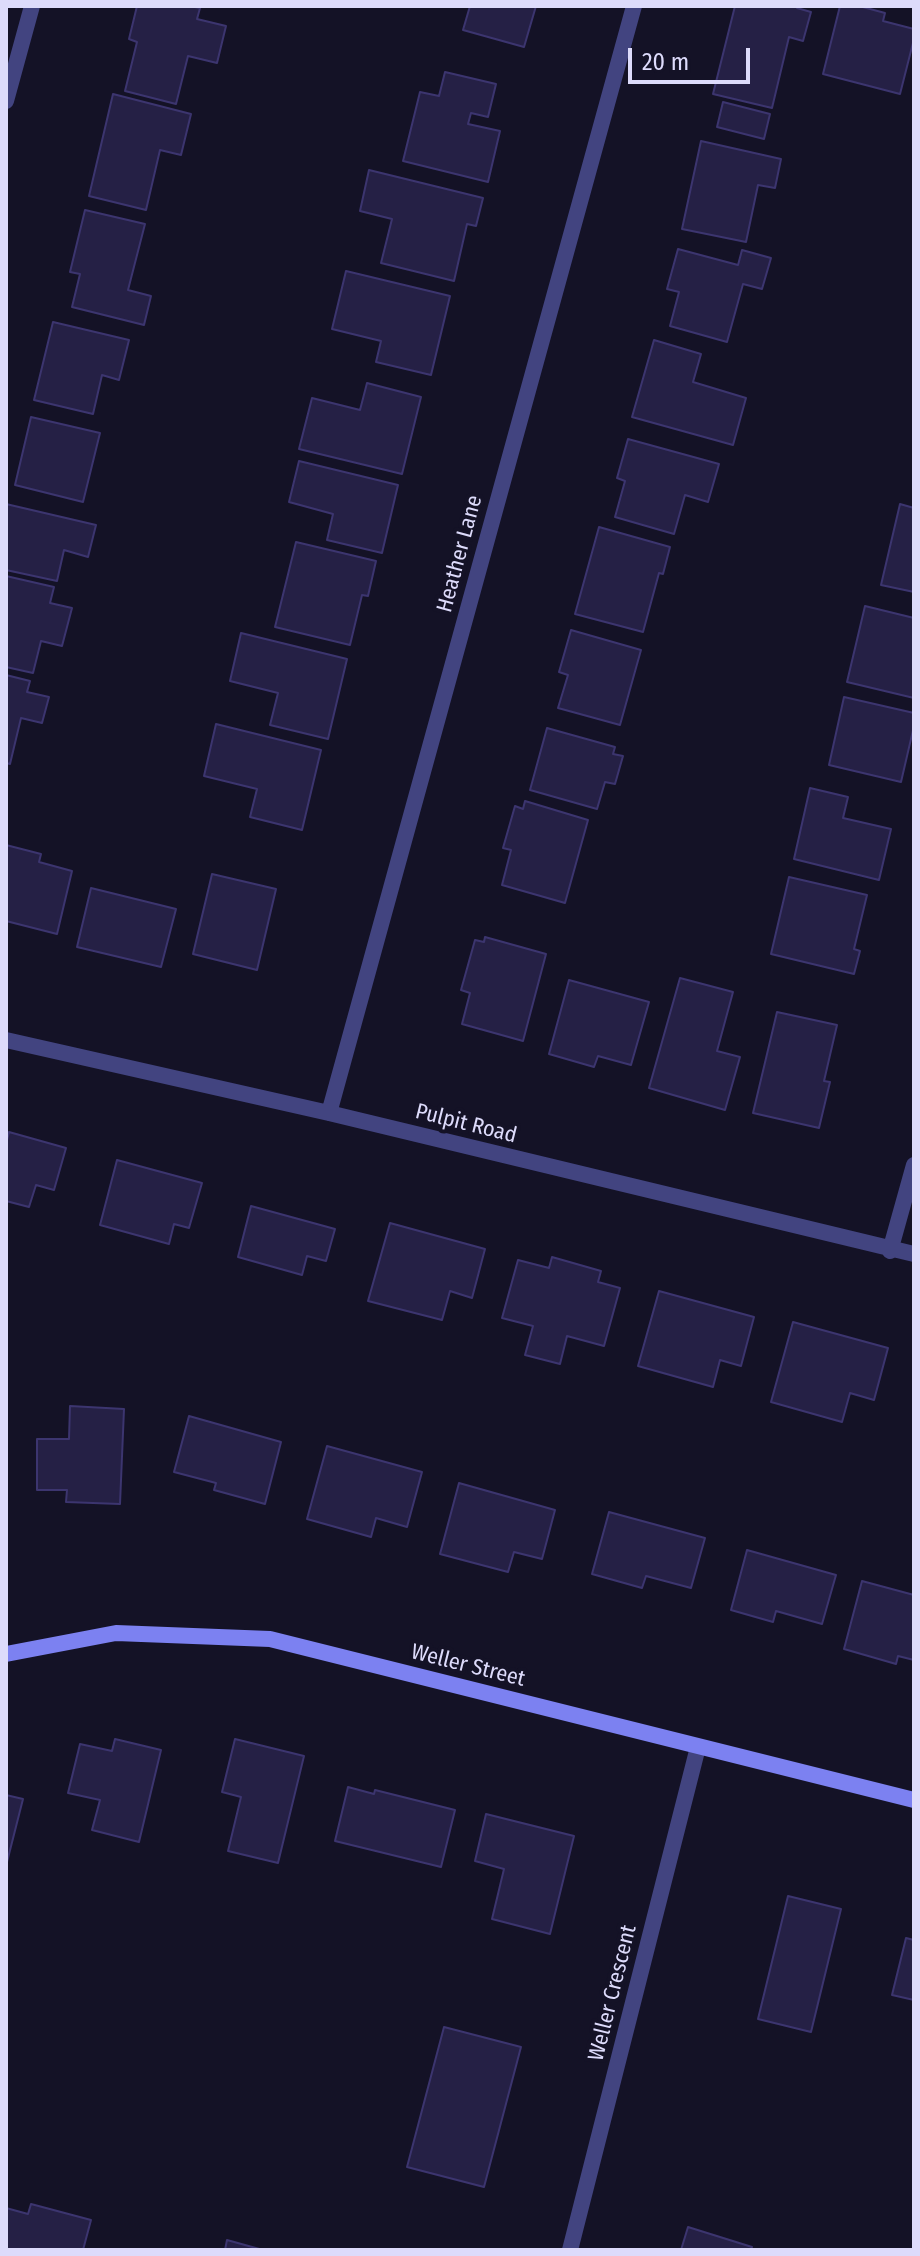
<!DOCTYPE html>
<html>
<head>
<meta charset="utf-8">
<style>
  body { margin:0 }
  #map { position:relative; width:920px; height:2256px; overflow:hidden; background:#141226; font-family:"Fira Sans Condensed",sans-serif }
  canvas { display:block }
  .frame { position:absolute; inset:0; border:8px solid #dddbfb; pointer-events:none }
  .scale { position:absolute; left:628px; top:48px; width:122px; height:36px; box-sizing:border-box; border:4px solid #dddbfb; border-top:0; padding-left:10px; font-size:24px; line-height:28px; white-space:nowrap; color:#dddbfb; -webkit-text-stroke:6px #141226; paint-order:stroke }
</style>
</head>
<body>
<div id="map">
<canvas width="920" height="2256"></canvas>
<div class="frame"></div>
<div class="scale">20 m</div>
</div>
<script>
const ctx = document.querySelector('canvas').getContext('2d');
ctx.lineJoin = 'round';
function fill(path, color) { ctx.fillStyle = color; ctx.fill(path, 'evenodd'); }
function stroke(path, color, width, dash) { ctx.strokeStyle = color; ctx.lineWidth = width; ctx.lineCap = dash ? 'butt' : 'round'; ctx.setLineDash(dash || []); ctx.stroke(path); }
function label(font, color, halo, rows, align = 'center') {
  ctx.font = font + ' "Fira Sans Condensed",sans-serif'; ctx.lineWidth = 8; ctx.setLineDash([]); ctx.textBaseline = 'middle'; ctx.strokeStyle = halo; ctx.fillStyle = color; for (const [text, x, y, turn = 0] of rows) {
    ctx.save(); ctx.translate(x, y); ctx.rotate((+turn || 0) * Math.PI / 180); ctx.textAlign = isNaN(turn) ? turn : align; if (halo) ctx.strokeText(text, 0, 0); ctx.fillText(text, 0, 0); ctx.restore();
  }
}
const building = new Path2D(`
  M 137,6 L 190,6 L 200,8 L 197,19 L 226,26 L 217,63 L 188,56 L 176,104 L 125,91 L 137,42 L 129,39 Z
  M 470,6 L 536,6 L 524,47 L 463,30 Z
  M 735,6 L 797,6 L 797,8 L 811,12 L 803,41 L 789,37 L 772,108 L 713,94 Z
  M 840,6 L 859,6 L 885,13 L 883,21 L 914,29 L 914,39 L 900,94 L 823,74 Z
  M 445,72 L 496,84 L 488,117 L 471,113 L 468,124 L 500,131 L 488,182 L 403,161 L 420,92 L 439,96 Z
  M 113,94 L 191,114 L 181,155 L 160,150 L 146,210 L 89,196 Z
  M 723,102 L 770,114 L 764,139 L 717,127 Z
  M 701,141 L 781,159 L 775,188 L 758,185 L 746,242 L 682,229 Z
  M 369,170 L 483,198 L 476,226 L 467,224 L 454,281 L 381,263 L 392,219 L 360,211 Z
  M 85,210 L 145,224 L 128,290 L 151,296 L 144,325 L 72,307 L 80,274 L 70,272 Z
  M 678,249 L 738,265 L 742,250 L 771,258 L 762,289 L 743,284 L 727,342 L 670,326 L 679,292 L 667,289 Z
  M 346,271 L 450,296 L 431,375 L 376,362 L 381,341 L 332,329 Z
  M 53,322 L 129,340 L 119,380 L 102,375 L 93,414 L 34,400 Z
  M 654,340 L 701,354 L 693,382 L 746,398 L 733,445 L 632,417 Z
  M 367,383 L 421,397 L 402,474 L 299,449 L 312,398 L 360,410 Z
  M 31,417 L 100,433 L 83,502 L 15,485 Z
  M 628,439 L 719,464 L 708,502 L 685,495 L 674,534 L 615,517 L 625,481 L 617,478 Z
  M 299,461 L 398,485 L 382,553 L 327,540 L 333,514 L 289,502 Z
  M 6,504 L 96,525 L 88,557 L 64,550 L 57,581 L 6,570 Z
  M 900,504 L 914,508 L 914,592 L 881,585 Z
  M 599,527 L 670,547 L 663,574 L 659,573 L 643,632 L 575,614 Z
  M 296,542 L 376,561 L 368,596 L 362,595 L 350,645 L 275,627 Z
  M 6,576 L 54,587 L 50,603 L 72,608 L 62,646 L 41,641 L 33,673 L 6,667 Z
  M 865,606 L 914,618 L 914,698 L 847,682 Z
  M 571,630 L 641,650 L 620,725 L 558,708 L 568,675 L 559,672 Z
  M 241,633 L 347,659 L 328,739 L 270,725 L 278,693 L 230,681 Z
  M 6,675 L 30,681 L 27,692 L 49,697 L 42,723 L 21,718 L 10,764 L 6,763 Z
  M 844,697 L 914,713 L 914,726 L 901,782 L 829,765 Z
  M 216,724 L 321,750 L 302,830 L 250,817 L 257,789 L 204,776 Z
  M 547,728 L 615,747 L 613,754 L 623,756 L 615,784 L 605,782 L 597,809 L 530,790 Z
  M 810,788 L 848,797 L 843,818 L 891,829 L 879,880 L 794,859 Z
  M 525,801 L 588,820 L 565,903 L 502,885 L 511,850 L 503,848 L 515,806 L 523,809 Z
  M 6,845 L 41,854 L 39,862 L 72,871 L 57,934 L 6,921 Z
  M 212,874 L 276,889 L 257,970 L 193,954 Z
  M 789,877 L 867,895 L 854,949 L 860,951 L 854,974 L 771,954 Z
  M 91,888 L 176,909 L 161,967 L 77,947 Z
  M 485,937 L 546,954 L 523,1041 L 462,1024 L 470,993 L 461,990 L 475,940 L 484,942 Z
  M 680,978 L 733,992 L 717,1051 L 740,1057 L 725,1110 L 649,1088 Z
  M 569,980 L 649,1002 L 631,1065 L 598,1056 L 594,1067 L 549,1054 Z
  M 777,1012 L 837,1025 L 824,1081 L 830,1082 L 819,1128 L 753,1113 Z
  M 9,1132 L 66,1148 L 54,1190 L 36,1185 L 29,1207 L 6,1201 L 6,1144 Z
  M 117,1160 L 202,1183 L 189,1228 L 174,1224 L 169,1244 L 100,1225 Z
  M 251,1206 L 335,1229 L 326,1261 L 307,1256 L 302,1275 L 238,1257 Z
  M 390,1223 L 485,1249 L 472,1298 L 450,1291 L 442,1320 L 368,1301 Z
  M 552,1257 L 601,1271 L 598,1282 L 620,1288 L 604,1346 L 567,1336 L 560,1364 L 525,1355 L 533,1326 L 502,1318 L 518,1260 L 549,1268 Z
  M 659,1291 L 754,1317 L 741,1366 L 720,1360 L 713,1387 L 638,1366 Z
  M 793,1322 L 888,1348 L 874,1400 L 850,1393 L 842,1422 L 771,1402 Z
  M 70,1406 L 124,1409 L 120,1504 L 66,1502 L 67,1490 L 37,1490 L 37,1439 L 69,1439 Z
  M 189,1416 L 281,1442 L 265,1504 L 214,1490 L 216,1483 L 174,1472 Z
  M 327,1446 L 422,1472 L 407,1527 L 376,1518 L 371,1537 L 307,1519 Z
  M 459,1483 L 555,1510 L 542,1559 L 514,1552 L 508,1572 L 440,1554 Z
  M 609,1512 L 705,1538 L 691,1588 L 646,1576 L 642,1588 L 592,1574 Z
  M 747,1550 L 836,1575 L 822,1624 L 776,1611 L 773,1622 L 731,1610 Z
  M 862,1581 L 914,1595 L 914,1660 L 898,1656 L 896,1664 L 844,1649 Z
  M 115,1739 L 161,1750 L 139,1842 L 92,1830 L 100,1800 L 68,1793 L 80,1744 L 112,1751 Z
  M 235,1739 L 304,1756 L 278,1863 L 228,1851 L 241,1797 L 222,1792 Z
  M 348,1787 L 374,1794 L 375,1790 L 455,1810 L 441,1867 L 335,1841 Z
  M 6,1795 L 23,1799 L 6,1866 Z
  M 486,1814 L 574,1836 L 550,1934 L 492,1919 L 504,1869 L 475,1861 Z
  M 788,1896 L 841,1909 L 811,2032 L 758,2019 Z
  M 906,1938 L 914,1940 L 914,2000 L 892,1995 Z
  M 444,2027 L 521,2047 L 484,2187 L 407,2167 Z
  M 31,2204 L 91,2220 L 83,2250 L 6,2250 L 6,2208 L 28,2214 Z
  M 688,2227 L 752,2247 L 751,2250 L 681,2250 Z
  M 227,2240 L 263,2250 L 225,2250 Z`);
const street = new Path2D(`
  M 6,101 L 32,6
  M 6,1040 L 329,1113 L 914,1254
  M 329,1113 L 634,6
  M 890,1251 L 914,1165
  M 570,2250 L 698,1747`);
const secondary = new Path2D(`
  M 6,1654 L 116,1633 L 270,1639 L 914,1800`);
const streetNames = [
  ["Heather Lane",460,554,-75],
  ["Pulpit Road",466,1124,14],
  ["Weller Street",468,1666,14],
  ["Weller Crescent",613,1993,-76]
];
fill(building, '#252045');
stroke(building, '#3c356f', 2);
stroke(street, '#424480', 16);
stroke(secondary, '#7c81f1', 16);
label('22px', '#dddbfb', '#141226', streetNames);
</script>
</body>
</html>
